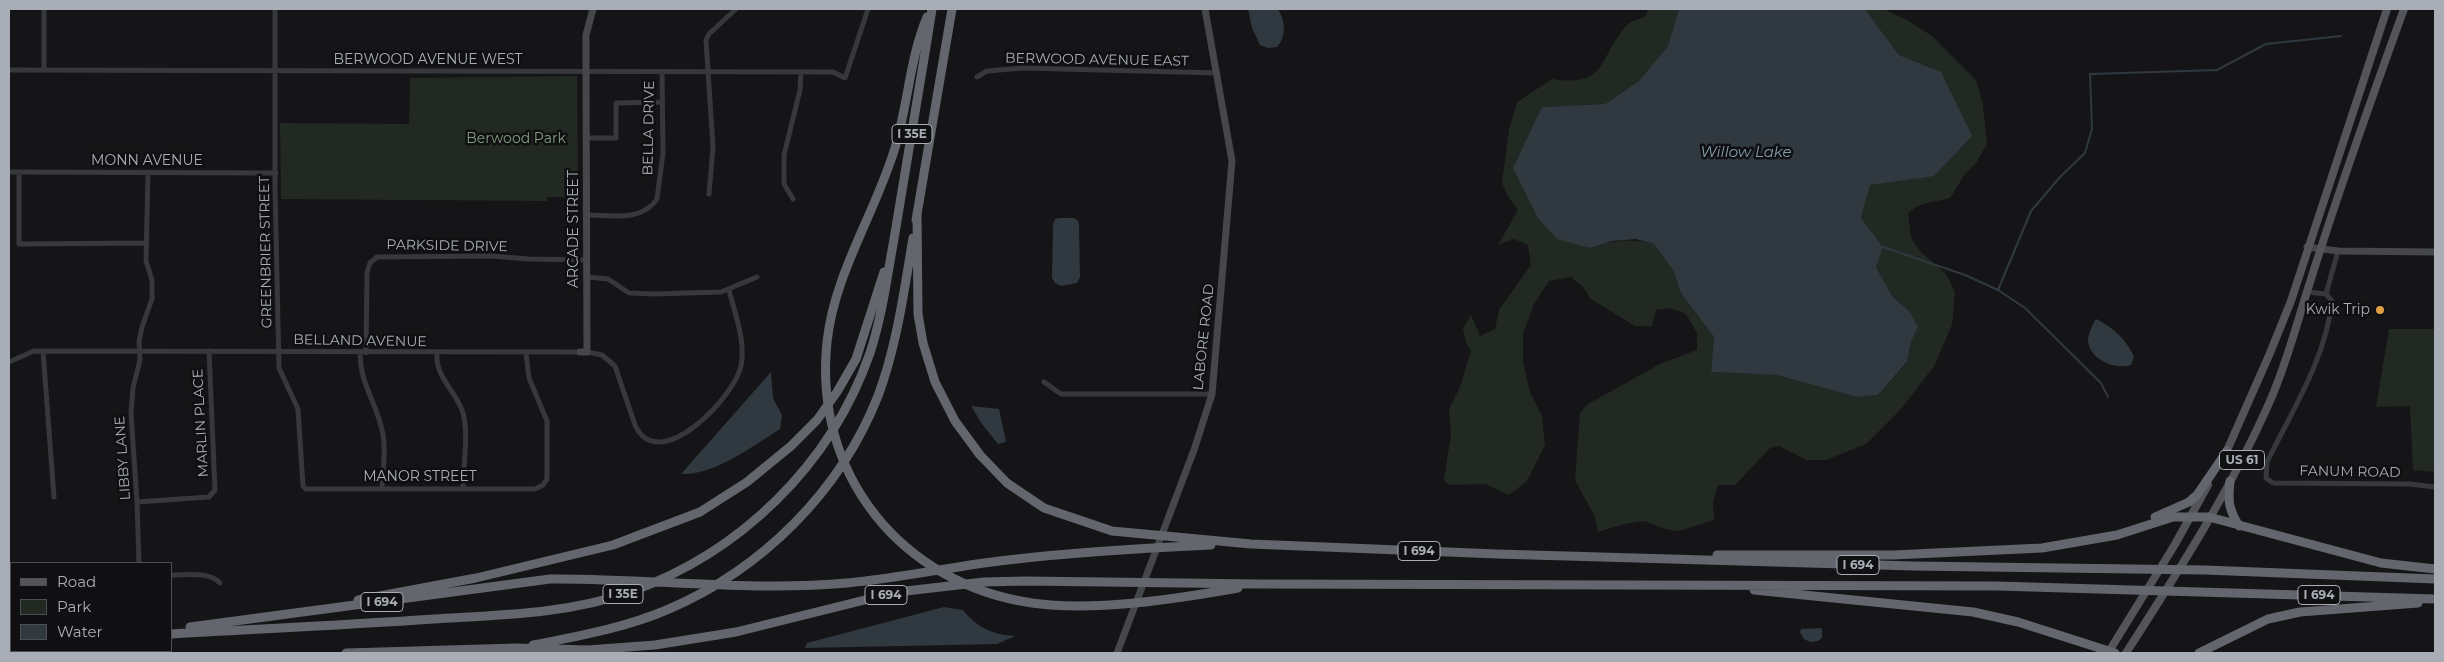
<!DOCTYPE html>
<html>
<head>
<meta charset="utf-8">
<style>
  body { margin:0 }
  #map { position:relative; width:2444px; height:662px; overflow:hidden; background:#151517; font-family:Montserrat,sans-serif }
  canvas { display:block }
  .frame { position:absolute; inset:0; border:10px solid #a9aeb6; pointer-events:none }
  .legend { position:absolute; left:10px; top:562px; width:162px; height:90px; box-sizing:border-box; background:#101012; border:1px solid #4d4f54; margin:0; padding:6px 9px; list-style:none; font-size:15px; color:#a9aeb6 }
  .legend li { display:flex; align-items:center; gap:10px; height:25px }
  .legend b { width:25px; border:1px solid #4d4f54 }
</style>
</head>
<body>
<div id="map">
<canvas width="2444" height="662"></canvas>
<div class="frame"></div>
<ul class="legend">
<li><b style="height:6px;background:#53555a"></b>Road</li>
<li><b style="height:14px;background:#222922"></b>Park</li>
<li><b style="height:14px;background:#30393f"></b>Water</li>
</ul>
</div>
<script>
const ctx = document.querySelector('canvas').getContext('2d');
ctx.lineJoin = 'round';
function fill(path, color) { ctx.fillStyle = color; ctx.fill(path, 'evenodd'); }
function stroke(path, color, width, dash) { ctx.strokeStyle = color; ctx.lineWidth = width; ctx.lineCap = dash ? 'butt' : 'round'; ctx.setLineDash(dash || []); ctx.stroke(path); }
function label(font, color, halo, rows, align = 'center') {
  ctx.font = font + ' Montserrat,sans-serif'; ctx.lineWidth = 5; ctx.setLineDash([]); ctx.textBaseline = 'middle'; ctx.strokeStyle = halo; ctx.fillStyle = color; for (const [text, x, y, turn = 0] of rows) {
    ctx.save(); ctx.translate(x, y); ctx.rotate((+turn || 0) * Math.PI / 180); ctx.textAlign = isNaN(turn) ? turn : align; if (halo) ctx.strokeText(text, 0, 0); ctx.fillText(text, 0, 0); ctx.restore();
  }
}
const green = new Path2D(`
  M 1649,9 L 1679,9 L 1668,46 L 1639,81 L 1605,104 L 1542,107 L 1590,248 C 1613,240 1631,238 1654,244 L 1673,270 L 1681,293 L 1714,337 L 1711,372 L 1776,375 L 1857,397 L 1878,395 L 1907,363 L 1911,342 L 1918,327 L 1910,312 L 1892,296 L 1876,267 L 1883,247 L 1861,218 L 1870,184 L 1883,181 L 1941,72 L 1899,55 L 1865,9 L 1883,9 L 1907,20 L 1932,36 L 1976,80 L 1983,105 L 1987,144 L 1976,163 L 1965,174 L 1950,198 C 1932,203 1923,201 1908,213 L 1911,238 L 1921,252 L 1947,275 L 1955,292 L 1952,325 L 1934,366 L 1901,409 L 1866,444 L 1826,460 L 1807,460 L 1779,446 L 1770,448 L 1735,485 L 1718,485 L 1713,502 L 1714,520 L 1679,531 L 1665,529 L 1645,521 L 1624,524 L 1598,532 L 1595,517 L 1575,480 L 1580,413 L 1588,404 L 1660,364 L 1697,350 L 1697,333 L 1686,314 L 1671,308 L 1656,310 L 1652,326 L 1635,326 L 1591,299 L 1582,286 L 1571,277 L 1549,281 L 1534,304 L 1523,334 L 1523,361 L 1530,392 L 1542,416 L 1545,445 L 1527,481 L 1509,495 L 1485,484 L 1449,485 L 1444,480 L 1451,434 L 1449,409 L 1460,387 L 1471,351 L 1466,343 L 1463,328 L 1471,315 L 1480,336 L 1495,329 L 1499,310 L 1531,265 L 1528,245 L 1514,239 L 1498,245 L 1518,210 L 1509,198 L 1502,183 L 1509,130 L 1517,102 L 1552,79 C 1609,88 1598,56 1627,25 C 1631,21 1639,19 1645,17 Z
  M 577,76 L 578,197 L 547,197 L 547,201 L 281,199 L 280,123 L 409,124 L 410,78 Z
  M 2389,329 L 2435,329 L 2435,472 L 2413,470 L 2410,406 L 2376,407 Z`);
const water = new Path2D(`
  M 1248,9 L 1278,9 C 1285,21 1287,36 1277,47 L 1268,48 L 1260,45 L 1252,28 Z
  M 1679,9 L 1865,9 L 1899,55 L 1941,72 L 1972,136 L 1934,176 L 1870,185 L 1861,218 L 1883,247 L 1876,267 L 1892,296 L 1910,312 L 1918,327 L 1911,342 L 1907,362 L 1878,395 L 1857,397 L 1776,375 L 1711,372 L 1714,337 L 1681,293 L 1673,270 L 1654,244 L 1636,239 L 1612,241 L 1590,248 L 1557,239 L 1538,218 L 1513,168 L 1542,107 L 1605,104 L 1639,81 L 1668,46 Z
  M 1059,218 L 1074,218 L 1078,221 L 1079,226 L 1080,277 L 1077,283 L 1061,286 L 1055,283 L 1052,278 L 1053,225 L 1055,219 Z
  M 2096,319 C 2114,328 2126,339 2134,357 L 2131,365 C 2115,370 2090,360 2088,341 C 2088,333 2092,326 2096,319 Z
  M 771,372 L 773,398 L 782,415 L 780,429 C 753,446 713,476 681,474 Z
  M 971,406 L 999,409 L 1006,442 L 998,444 L 982,424 Z
  M 944,607 L 963,610 C 976,627 993,635 1015,636 L 997,644 L 805,648 L 807,643 Z
  M 1820,628 L 1822,629 L 1822,638 L 1818,641 L 1810,642 L 1804,639 L 1800,632 L 1801,629 Z`);
const stream = new Path2D(`
  M 1883,247 L 1965,275 L 1998,290 L 2025,308 L 2101,383 L 2108,397
  M 1998,290 L 2031,211 L 2060,177 L 2085,153 L 2092,129 L 2090,74 L 2217,70 L 2266,44 L 2341,36`);
const street = new Path2D(`
  M 275,9 L 275,186 L 279,368 L 298,409 L 303,486 L 306,489 L 535,489 L 543,485 L 547,479 L 547,421 L 529,378 L 526,353
  M 9,70 L 833,72 L 845,78 L 868,9
  M 44,70 L 44,9
  M 977,77 L 987,71 L 1023,68 L 1218,73
  M 586,138 L 616,138 L 616,103 L 662,102
  M 9,172 L 276,173
  M 19,172 L 19,244 L 147,243
  M 709,194 L 713,147 L 706,40 L 709,34 L 736,9
  M 793,199 L 784,184 L 784,155 L 800,90 L 801,72
  M 587,215 C 611,215 642,222 657,199 L 663,153 L 662,72
  M 2338,251 L 2326,294 L 2332,301 C 2326,358 2292,411 2267,462 L 2266,478 L 2273,483 L 2410,484 L 2435,487
  M 587,277 L 608,279 L 629,293 L 654,294 L 721,292 L 757,277
  M 2308,292 L 2326,294
  M 43,351 L 54,497
  M 587,352 L 602,355 L 615,366 L 635,425 C 659,477 735,396 741,366 C 746,342 735,314 729,290
  M 360,353 C 360,382 374,399 381,426 C 387,446 383,468 382,488
  M 366,353 L 367,272 L 370,263 L 377,257 L 492,256 L 529,259 L 587,260
  M 437,353 C 435,378 456,390 463,413 C 469,436 463,464 463,488
  M 9,362 L 34,351 L 580,352
  M 1044,382 L 1061,394 L 1212,394
  M 137,502 L 209,497 L 215,490 L 209,351
  M 139,563 L 137,502 L 131,413 L 133,388 L 140,360 L 139,342 L 142,327 L 152,299 L 152,280 L 146,261 L 148,172
  M 9,564 L 11,565
  M 171,575 C 187,575 209,571 220,583`);
const secondary = new Path2D(`
  M 2307,247 L 2338,251 L 2435,252
  M 580,352 L 587,352 L 586,72 L 586,35 L 593,9
  M 1117,653 L 1194,450 L 1212,394 L 1232,161 L 1205,9`);
const primary = new Path2D(`
  M 2225,455 L 2270,353 L 2291,301 L 2387,9
  M 2108,653 L 2174,546 L 2208,485
  M 2126,653 C 2178,572 2231,490 2270,401 C 2288,361 2298,318 2312,276 C 2340,187 2372,97 2404,9`);
const highway = new Path2D(`
  M 927,17 C 909,60 908,107 894,151 C 874,215 834,275 827,342 C 813,474 901,584 1032,603 C 1094,612 1176,599 1238,588
  M 917,214 L 918,314 L 923,343 L 935,382 L 955,421 L 980,455 L 1007,483 L 1044,508 L 1112,531 L 1251,544 L 1497,554 L 1913,566 L 2205,570 L 2435,579
  M 916,220 L 952,9
  M 2230,481 C 2228,501 2228,508 2239,526
  M 2155,517 L 2189,502 L 2197,495 L 2227,451
  M 1717,555 L 1893,555 L 2042,548 L 2117,535 L 2173,517 L 2209,517 L 2381,563 L 2435,569
  M 1754,590 L 1973,612 L 2018,622 L 2115,653
  M 358,600 L 476,578 L 613,545 L 700,512 L 747,482 L 791,446 L 817,420 L 837,392 L 856,359 L 884,272
  M 190,627 L 550,579 C 649,578 748,592 847,583 C 901,578 954,566 1008,560 C 1075,552 1143,548 1211,545
  M 171,634 C 259,629 346,625 434,619 C 499,615 568,614 630,592 C 740,553 831,465 870,353 C 882,317 887,277 894,239 C 907,163 920,86 932,9
  M 533,645 C 579,636 625,628 669,609 C 762,569 840,492 878,396 C 897,345 904,291 913,238
  M 9,651 L 12,651
  M 346,653 L 516,648 L 588,650 L 655,645 L 736,632 L 897,592 L 984,582 L 1025,581 L 1260,584 L 1997,586 L 2435,599
  M 2199,653 L 2268,619 L 2300,612 L 2418,603`);
const markers = [
  [2380,310,5,"#e0a044"]
];
const shields = [
  [912,134,40],
  [2242,460,45],
  [1419,551,42],
  [1858,565,42],
  [623,594,40],
  [886,595,42],
  [2319,595,42],
  [382,602,42]
];
const shieldNames = [
  ["I 35E",912,134],
  ["US 61",2242,460],
  ["I 694",1419,551],
  ["I 694",1858,565],
  ["I 35E",623,594],
  ["I 694",886,595],
  ["I 694",2319,595],
  ["I 694",382,602]
];
const streetNames = [
  ["BERWOOD AVENUE WEST",428,60],
  ["BERWOOD AVENUE EAST",1097,60,1],
  ["BELLA DRIVE",649,128,-89],
  ["MONN AVENUE",147,161],
  ["ARCADE STREET",574,229,-90],
  ["PARKSIDE DRIVE",447,246,1],
  ["GREENBRIER STREET",266,252,-91],
  ["LABORE ROAD",1204,337,-84],
  ["BELLAND AVENUE",360,341,1],
  ["MARLIN PLACE",201,423,-93],
  ["LIBBY LANE",123,458,-94],
  ["FANUM ROAD",2350,472,1],
  ["MANOR STREET",420,477]
];
const parkNames = [
  ["Berwood Park",516,139]
];
const poiNames = [
  ["Kwik Trip",2370,310]
];
const waterNames = [
  ["Willow Lake",1746,153]
];
fill(green, '#222922');
fill(water, '#30393f');
stroke(stream, '#30393f', 2);
stroke(street, '#37383c', 5);
stroke(secondary, '#45474b', 7);
stroke(primary, '#53555a', 8);
stroke(highway, '#63666c', 9);
for (const [x, y, r, color] of markers) { const dot = new Path2D(); dot.arc(x, y, r, 0, 2 * Math.PI); ctx.fillStyle = color; ctx.fill(dot); stroke(dot, '#101012', 2); }
for (const [x, y, w] of shields) { const box = new Path2D(); box.roundRect(x - w / 2, y - 9.5, w, 19, 4); ctx.fillStyle = '#101012'; ctx.fill(box); stroke(box, '#a9aeb6', 1); }
label('bold 12px', '#a9aeb6', null, shieldNames);
label('14px', '#a9aeb6', '#101012', streetNames);
label('14px', '#829f81', '#101012', parkNames);
label('14px', '#a9aeb6', '#101012', poiNames, 'right');
label('italic 15px', '#839dad', '#101012', waterNames);
</script>
</body>
</html>
